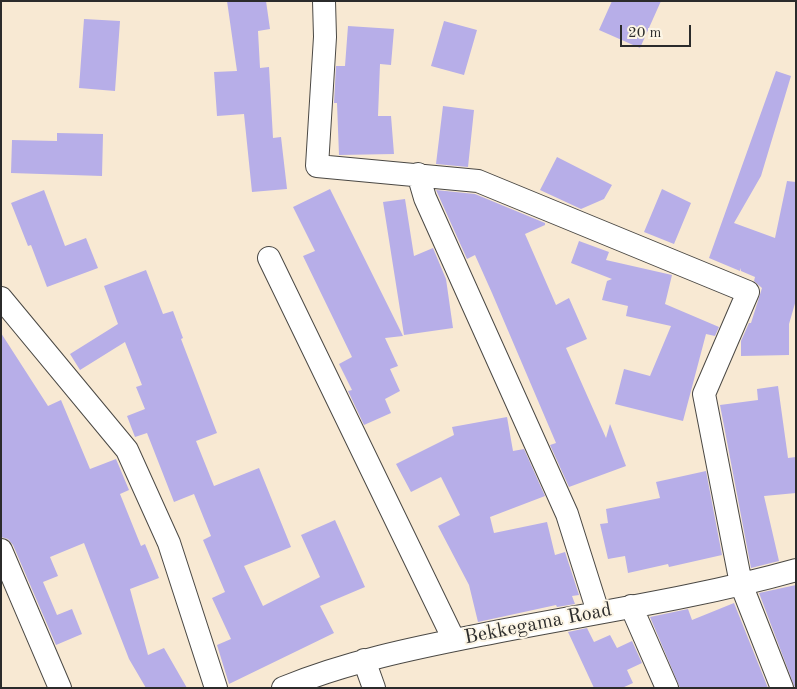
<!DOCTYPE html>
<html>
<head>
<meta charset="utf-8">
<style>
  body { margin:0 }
  #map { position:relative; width:797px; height:689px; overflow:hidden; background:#f8e9d3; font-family:"Old Standard TT",serif }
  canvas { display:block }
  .frame { position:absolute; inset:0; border:2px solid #2b2b2b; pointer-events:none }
  .scale { position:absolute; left:620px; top:25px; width:71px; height:22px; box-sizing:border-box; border:2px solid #2b2b2b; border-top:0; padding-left:6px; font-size:15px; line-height:18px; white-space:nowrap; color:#2b2b2b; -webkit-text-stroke:4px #fcf5e5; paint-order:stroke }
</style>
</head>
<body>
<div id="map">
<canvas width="797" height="689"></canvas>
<div class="frame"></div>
<div class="scale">20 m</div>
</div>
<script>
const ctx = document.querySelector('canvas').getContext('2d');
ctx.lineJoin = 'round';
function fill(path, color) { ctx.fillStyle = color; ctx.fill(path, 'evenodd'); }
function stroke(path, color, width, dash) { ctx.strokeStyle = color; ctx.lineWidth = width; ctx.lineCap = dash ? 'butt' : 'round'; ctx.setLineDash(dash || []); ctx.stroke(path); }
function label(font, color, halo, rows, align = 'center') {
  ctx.font = font + ' "Old Standard TT",serif'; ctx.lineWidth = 4; ctx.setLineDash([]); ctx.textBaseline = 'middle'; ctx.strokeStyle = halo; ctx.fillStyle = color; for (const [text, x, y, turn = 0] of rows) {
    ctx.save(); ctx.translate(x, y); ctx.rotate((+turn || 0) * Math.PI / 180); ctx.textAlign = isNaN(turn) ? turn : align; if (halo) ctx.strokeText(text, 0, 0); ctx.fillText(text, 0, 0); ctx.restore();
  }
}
const building = new Path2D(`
  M 227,1 L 266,1 L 270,29 L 258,31 L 260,68 L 269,67 L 273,138 L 281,137 L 287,189 L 252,192 L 244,114 L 217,116 L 214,72 L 237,71 Z
  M 612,1 L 661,1 L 640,48 L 599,30 Z
  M 84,19 L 120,21 L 115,91 L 79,88 Z
  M 444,21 L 477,30 L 464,75 L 431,66 Z
  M 348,26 L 394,29 L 391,65 L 380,64 L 378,116 L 391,116 L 394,154 L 339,155 L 337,103 L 334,103 L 336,66 L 345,66 Z
  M 776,71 L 791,76 L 761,176 L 734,223 L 775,238 L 787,181 L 796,182 L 796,300 L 789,324 L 789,355 L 741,356 L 741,341 L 749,323 L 751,323 L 762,288 L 754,281 L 755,277 L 741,271 L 741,268 L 740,271 L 709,258 Z
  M 443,106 L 474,110 L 468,167 L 436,164 Z
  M 57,133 L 103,134 L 102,176 L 11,173 L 12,140 L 57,141 Z
  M 557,157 L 612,185 L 604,199 L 581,209 L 540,190 Z
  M 330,189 L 403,336 L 385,338 L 398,366 L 390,369 L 400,391 L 385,399 L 391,413 L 364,425 L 348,391 L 352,390 L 339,364 L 352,357 L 303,256 L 315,251 L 293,207 Z
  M 662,189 L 691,203 L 674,244 L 644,232 Z
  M 44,190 L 65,246 L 86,238 L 98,268 L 47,287 L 31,245 L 28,246 L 11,203 Z
  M 436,190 L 475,194 L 545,223 L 545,225 L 525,234 L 556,305 L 569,298 L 587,339 L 566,348 L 606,438 L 610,424 L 626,466 L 569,487 L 550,445 L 556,443 L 492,293 L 475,255 L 467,259 Z
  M 405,199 L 414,256 L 433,248 L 446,279 L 453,328 L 404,335 L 383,202 Z
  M 579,241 L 609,252 L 606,260 L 672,275 L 665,304 L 719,327 L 715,336 L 706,334 L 683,421 L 615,404 L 624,369 L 650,376 L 671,326 L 626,316 L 628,306 L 602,300 L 607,281 L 612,279 L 571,263 Z
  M 146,270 L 163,314 L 173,311 L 183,338 L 181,339 L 217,433 L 196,441 L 214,486 L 259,468 L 291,547 L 244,566 L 263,606 L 320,577 L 301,535 L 335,520 L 365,587 L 320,606 L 334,633 L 229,684 L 217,645 L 231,639 L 212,598 L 225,592 L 203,540 L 211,536 L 194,494 L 174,502 L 147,433 L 135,437 L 127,416 L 145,409 L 136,387 L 142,385 L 125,342 L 80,370 L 70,354 L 118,324 L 104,286 Z
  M 1,333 L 48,406 L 61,400 L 90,469 L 116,459 L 129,490 L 120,494 L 141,546 L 145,544 L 159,578 L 130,589 L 148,655 L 164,648 L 187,688 L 146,688 L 129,659 L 84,543 L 50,557 L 58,576 L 43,582 L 57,615 L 72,609 L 82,634 L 56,645 L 13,545 L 8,539 L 1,537 Z
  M 778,386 L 788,458 L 796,457 L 796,493 L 764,496 L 779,561 L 751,568 L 720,405 L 758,400 L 757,389 Z
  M 507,417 L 513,451 L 524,449 L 545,496 L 490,517 L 494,533 L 547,522 L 555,555 L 565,552 L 579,595 L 572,596 L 575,604 L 557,607 L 556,605 L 478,622 L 469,585 L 438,526 L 460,515 L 441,477 L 411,492 L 396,464 L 454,435 L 452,427 Z
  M 706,471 L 722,555 L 669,567 L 668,564 L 628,573 L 625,556 L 608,559 L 600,524 L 608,523 L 606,509 L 660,498 L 656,482 Z
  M 796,585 L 796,688 L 795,688 L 759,593 Z
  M 734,603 L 768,688 L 680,688 L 650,617 L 688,609 L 692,620 Z
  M 587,628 L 594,642 L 610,635 L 617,648 L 632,641 L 642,663 L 627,670 L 633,683 L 622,688 L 594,688 L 568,632 Z`);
const minor = new Path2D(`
  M 324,1 L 325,37 L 317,166 L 478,181 L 748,292 L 704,394 L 741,584 L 782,688
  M 418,174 L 425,198 L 567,514 L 598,612
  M 269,258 L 454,640
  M 1,298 L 127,450 L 169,543 L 216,688
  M 1,550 L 60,688
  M 631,606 L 667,688
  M 364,660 L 374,688
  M 283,688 C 346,662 414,648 480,635 C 585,614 693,599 796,570`);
const streetNames = [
  ["Bekkegama Road",538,624,-11]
];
fill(building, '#b7aee8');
stroke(minor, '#4a4844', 24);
stroke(minor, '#fff', 22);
label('20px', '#2b2b2b', '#fcf5e5', streetNames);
</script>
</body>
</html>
